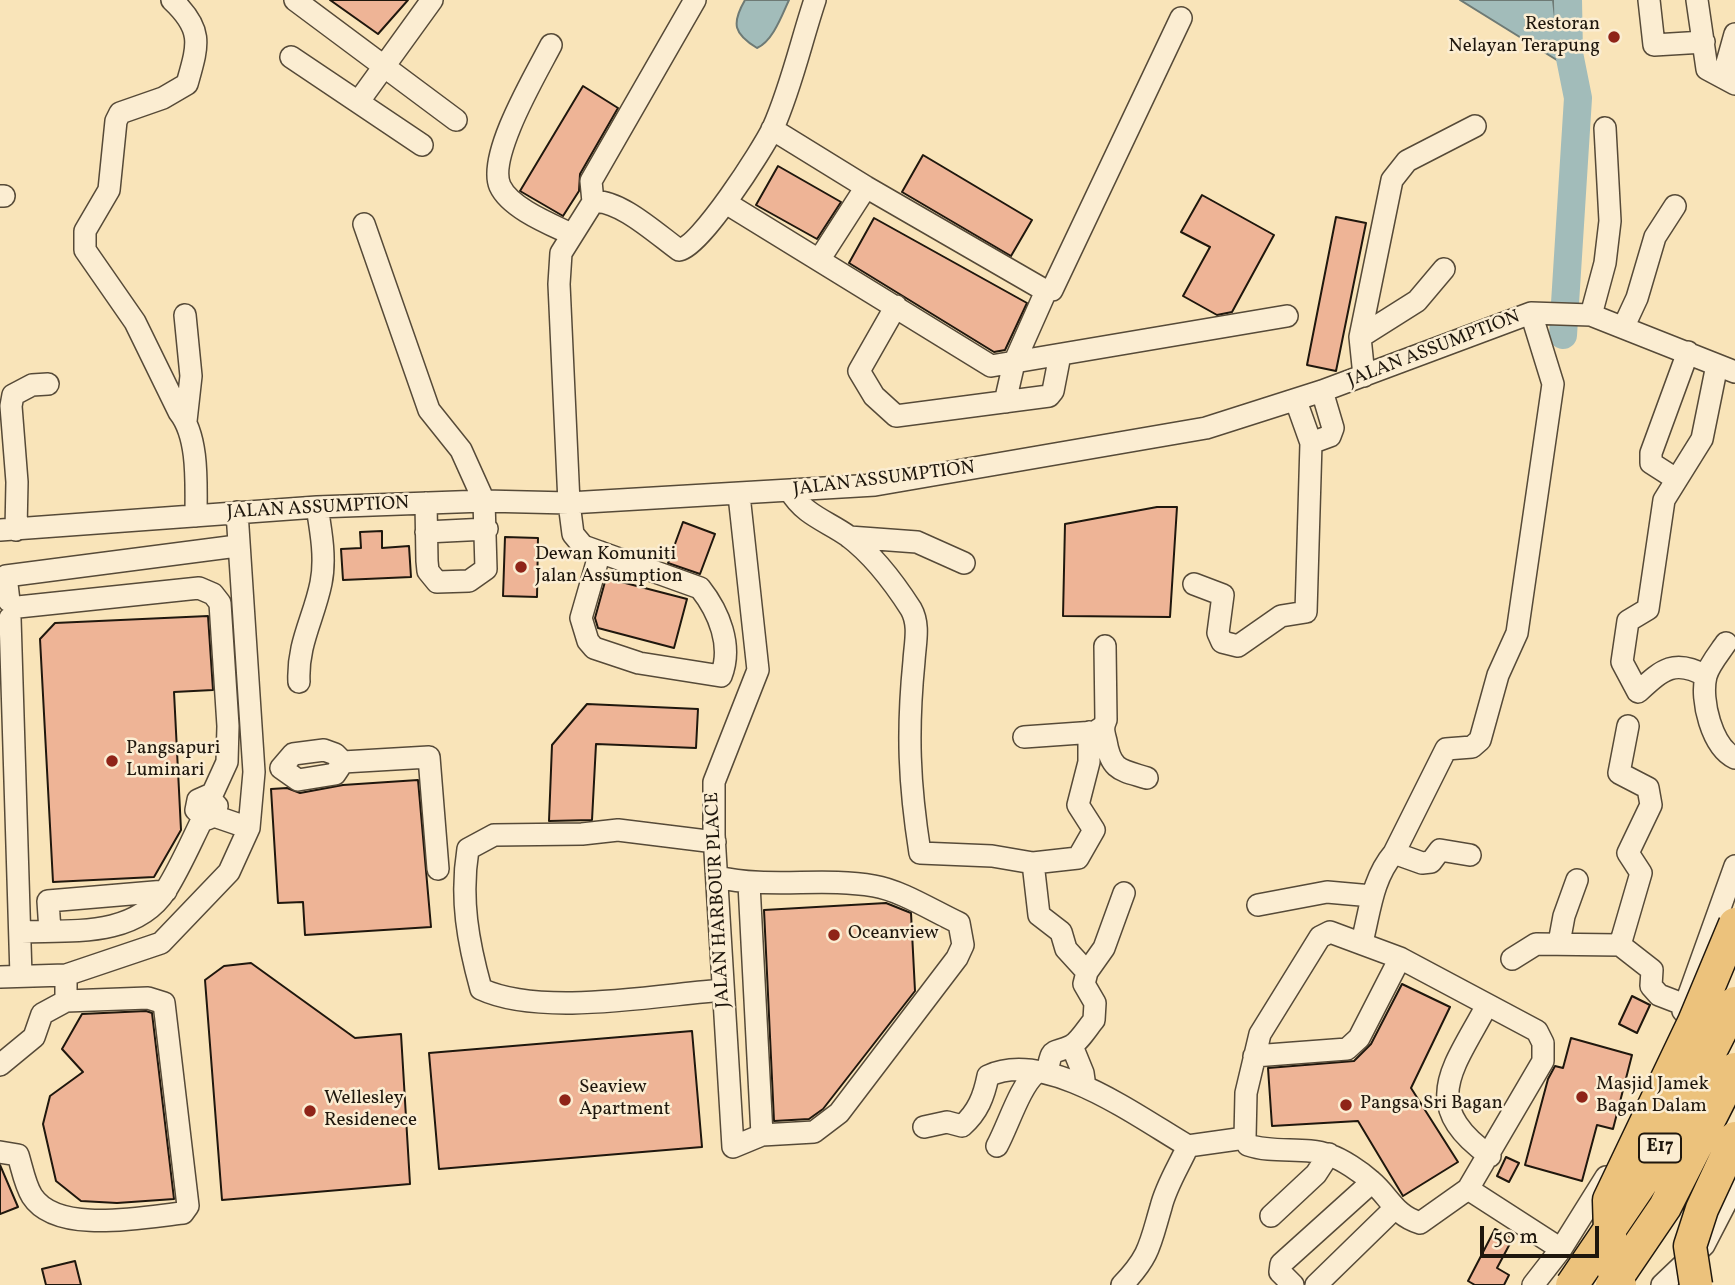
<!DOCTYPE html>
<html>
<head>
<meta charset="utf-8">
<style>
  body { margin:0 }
  #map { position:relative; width:1735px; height:1285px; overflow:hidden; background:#f9e4b9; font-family:Vollkorn,serif }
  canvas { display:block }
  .scale { position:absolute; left:1480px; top:1226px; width:119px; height:32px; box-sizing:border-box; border:4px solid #1f170d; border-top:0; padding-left:9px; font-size:21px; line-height:24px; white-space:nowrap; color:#1f170d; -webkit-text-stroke:5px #fbedd2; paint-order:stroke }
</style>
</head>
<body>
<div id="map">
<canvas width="1735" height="1285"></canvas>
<div class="scale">50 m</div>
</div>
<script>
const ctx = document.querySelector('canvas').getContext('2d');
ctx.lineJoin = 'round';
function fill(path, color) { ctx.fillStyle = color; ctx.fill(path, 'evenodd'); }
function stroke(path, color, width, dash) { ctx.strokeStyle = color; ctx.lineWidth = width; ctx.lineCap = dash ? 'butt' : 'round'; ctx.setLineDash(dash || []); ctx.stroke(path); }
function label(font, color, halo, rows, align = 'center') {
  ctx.font = font + ' Vollkorn,serif'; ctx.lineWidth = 5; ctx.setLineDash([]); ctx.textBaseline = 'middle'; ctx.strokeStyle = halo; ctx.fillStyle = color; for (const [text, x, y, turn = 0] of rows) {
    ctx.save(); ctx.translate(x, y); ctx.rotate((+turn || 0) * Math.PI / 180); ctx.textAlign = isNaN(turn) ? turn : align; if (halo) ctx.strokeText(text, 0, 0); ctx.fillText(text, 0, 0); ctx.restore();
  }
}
const water = new Path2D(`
  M 745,0 L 789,0 C 782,15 773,41 757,48 C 734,34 731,24 745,0 Z
  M 1460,0 L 1553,0 L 1560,62 Z`);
const river = new Path2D(`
  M 1563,335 L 1578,98 L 1569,53 L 1568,0`);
const building = new Path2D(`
  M 330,0 L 408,0 L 378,34 Z
  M 583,86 L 618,108 L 580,174 L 579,191 L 563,216 L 520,191 Z
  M 923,155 L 1032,220 L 1011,256 L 902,192 Z
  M 778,166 L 841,202 L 817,239 L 756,205 Z
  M 1202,195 L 1274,235 L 1232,312 L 1217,315 L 1183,296 L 1210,247 L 1181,232 Z
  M 1336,217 L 1366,223 L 1336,371 L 1307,365 Z
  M 874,218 L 1027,303 L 1005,350 L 994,352 L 849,263 Z
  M 1157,507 L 1177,507 L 1170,617 L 1063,616 L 1065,524 Z
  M 683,522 L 715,534 L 700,574 L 668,563 Z
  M 382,531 L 382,548 L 409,546 L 411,577 L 343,580 L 341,549 L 361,548 L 360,532 Z
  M 505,537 L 538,538 L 537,597 L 503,596 Z
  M 606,578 L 687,599 L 674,648 L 598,628 L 595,618 Z
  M 208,616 L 213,690 L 174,692 L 181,830 L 154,877 L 53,882 L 40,639 L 55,623 Z
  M 587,704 L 698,709 L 696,748 L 596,744 L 592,820 L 549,821 L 552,745 Z
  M 418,780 L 431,927 L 305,935 L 303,902 L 278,903 L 271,789 L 287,788 L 300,793 L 343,785 Z
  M 886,903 L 911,913 L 915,991 L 823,1109 L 809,1119 L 774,1121 L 764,910 Z
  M 251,963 L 355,1038 L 401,1034 L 410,1184 L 222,1200 L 205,980 L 224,966 Z
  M 1402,984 L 1450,1007 L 1411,1088 L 1458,1162 L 1403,1196 L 1358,1121 L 1272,1126 L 1268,1068 L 1354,1061 L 1371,1044 Z
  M 1632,996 L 1650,1005 L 1637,1033 L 1619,1024 Z
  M 146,1011 L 152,1013 L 174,1199 L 117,1203 L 81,1201 L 56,1181 L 43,1124 L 50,1096 L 83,1072 L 62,1049 L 82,1014 Z
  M 692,1031 L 702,1147 L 439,1169 L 429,1053 Z
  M 1571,1038 L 1632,1055 L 1613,1129 L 1597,1125 L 1582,1181 L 1525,1165 L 1548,1079 L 1555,1066 L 1563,1068 Z
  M 1506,1157 L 1519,1163 L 1509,1182 L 1497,1176 Z
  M 0,1165 L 18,1207 L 0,1214 Z
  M 1495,1229 L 1513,1238 L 1497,1268 L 1509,1275 L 1504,1285 L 1475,1285 L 1468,1281 Z
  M 75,1261 L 81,1285 L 46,1285 L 42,1269 Z`);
const minor = new Path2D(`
  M 172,0 C 204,30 198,45 187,84 L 163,98 L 120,113 L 116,121 L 109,190 L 85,231 L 85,250 L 135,322 L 179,412 C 199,437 196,484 196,516
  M 295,0 L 456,120
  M 1649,0 L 1654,45 L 1704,42
  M 1697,0 L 1707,69 L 1735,84
  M 551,45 C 536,74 487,156 500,186 C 510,208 550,224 571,234
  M 291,57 L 422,145
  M 1723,77 L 1735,34
  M 359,101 L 432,0
  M 772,129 L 866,187 L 1046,291 L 1052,290 L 1181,18
  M 0,196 L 4,196
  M 593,202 L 591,181 L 695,0
  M 726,203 L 991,366 L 1287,316
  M 364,224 L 429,410 L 461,450 L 484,501 L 486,569 L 469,581 L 437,582 L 428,571 L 427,561 L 426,503
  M 819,260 L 866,187
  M 896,306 L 859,371 L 874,396 L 896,416 L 1049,396 L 1053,391 L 1060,355
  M 185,315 L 191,376 L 186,421
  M 1591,315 L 1605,263 L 1610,221 L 1605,128
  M 1624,326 L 1637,298 L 1655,237 L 1675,206
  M 1360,337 L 1417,301 L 1444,269
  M 1364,376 L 1360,337 L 1392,180 L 1407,161 L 1475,126
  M 1005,402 L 1014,363 L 1046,291
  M 1311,443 L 1330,436 L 1333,428 L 1322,391
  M 1676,479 L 1651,463 L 1651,453 L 1688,352
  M 790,491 C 804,515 827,521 848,536 C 872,554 895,584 911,609 C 920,625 915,643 914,661 C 907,732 909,783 920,853 L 992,856 L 1033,863 L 1078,858 L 1094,830 L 1078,805 L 1089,762 L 1089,732
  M 0,530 L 317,507 L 484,501 L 569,503 L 875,485 L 1206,428 L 1322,391 L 1531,313 L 1591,315 L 1735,372
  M 16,530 L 17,482 L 11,406 L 13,395 L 32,385 L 48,384
  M 426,532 L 487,529
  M 849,537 L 917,542 L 964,563
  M 600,552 L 581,618 L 588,641 L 594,648 L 639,663 L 721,676 C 733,646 719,612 700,588 L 583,546 L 573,534 L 569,503 L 559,284 L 561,253 L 593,202 C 618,198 658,235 679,250 C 699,249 763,149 773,128 C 791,88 801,42 815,0
  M 1194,584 L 1223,595 L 1218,633 L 1222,642 L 1238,646 L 1281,616 L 1306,612 L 1311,443 L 1296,401
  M 9,601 L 6,576 L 237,546
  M 18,607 L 199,588 L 213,594 L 220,603 L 228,726 L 227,762 L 211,797
  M 10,618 L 21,976
  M 1726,643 C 1720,652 1709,665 1706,676 C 1700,700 1712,747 1735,758
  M 1105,646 L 1106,720 C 1102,728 1104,733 1106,741 C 1111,771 1121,770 1147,778
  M 1706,676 C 1674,658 1662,670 1638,692 L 1622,662 L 1628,621 L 1648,609 L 1664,500 L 1702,439 L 1717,365
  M 299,682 C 297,644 314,618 321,583 C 326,559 321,531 317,507
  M 1024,737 L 1095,732 L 1101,728
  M 324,750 L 335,754 L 343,762 L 335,774 L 298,780 L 281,768 L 293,754 Z
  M 343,762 L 429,757 L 438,869
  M 214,816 L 217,806 L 207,796 L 198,800 L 196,810 L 207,819 L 214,816 L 249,828
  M 715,842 L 618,830 L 582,834 L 494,835 L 468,849 C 460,899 468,942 481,989 C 541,1017 657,995 723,990
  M 1394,853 L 1422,863 L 1431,862 L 1440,850 L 1470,855
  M 1033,863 L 1039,915 L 1061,932 L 1066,949 L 1087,972
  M 717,877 C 769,889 822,877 874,886 C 900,890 935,912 959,923 L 963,945 L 957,958 L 839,1113 L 814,1132 L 762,1135 L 733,1147 L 714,835 L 714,782 L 758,670 L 739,495
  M 749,884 L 762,1135
  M 1258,905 L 1327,892 L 1372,896
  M 50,931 L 48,901 L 166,891
  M 21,932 C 70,930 135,938 166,890 C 180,868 191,842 203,818
  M 1330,932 L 1400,958 L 1537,1031 L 1543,1043 L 1543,1061 L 1468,1189 L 1420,1223 C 1394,1215 1390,1197 1371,1181 C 1361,1172 1342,1159 1329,1155 C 1306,1146 1274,1154 1248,1145 L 1245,1138 L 1246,1093 L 1260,1034 L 1320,937 Z
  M 1362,942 C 1370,911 1372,879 1394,853 L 1446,749 L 1472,747 L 1480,740 L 1498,675 L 1517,633 L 1553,384 L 1531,313
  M 1559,943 L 1564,916 L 1577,880
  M 1620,945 L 1641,873 L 1628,853 L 1651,805 L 1648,788 L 1619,773 L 1628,726
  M 1512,959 L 1536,944 L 1620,945 L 1652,970 L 1651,986 L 1659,995 L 1685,1005
  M 0,977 L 66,975 L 161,943 L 229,872 L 249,828 L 254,772 L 237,512
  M 1487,1005 C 1454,1068 1417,1104 1490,1156
  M 1683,1011 L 1735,866
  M 1072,1046 L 1083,1073 L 1085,1087
  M 1254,1056 L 1347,1049 L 1359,1038 L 1400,958
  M 0,1065 L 34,1037 L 42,1014 L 66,1001
  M 1047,1073 C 1052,1046 1051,1055 1071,1046 C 1079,1042 1088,1027 1094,1020 L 1095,1003 L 1084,984 L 1087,972 L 1104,948 L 1124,893
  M 924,1127 L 947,1122 L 962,1126 C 978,1112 984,1096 988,1076 C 1046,1048 1138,1117 1188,1146
  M 997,1146 C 1008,1126 1020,1086 1036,1073
  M 0,1152 L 18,1155 C 22,1168 25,1185 32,1196 C 57,1235 144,1217 183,1213 L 188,1206 L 164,1003 L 148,998 L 66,1001 L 66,975
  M 1468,1189 L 1561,1249
  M 1271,1216 L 1316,1174 L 1329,1154
  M 1122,1285 C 1150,1256 1150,1244 1161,1207 C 1166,1186 1179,1166 1188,1146 L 1245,1138
  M 1293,1285 L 1280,1272 L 1281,1264 L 1372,1182
  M 1316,1285 L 1394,1209
  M 1533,1285 L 1561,1249 L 1606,1177
  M 1662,1285 L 1704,1245 L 1735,1185`);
const highwayBridge = new Path2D(`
  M 1572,1285 L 1650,1170 L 1735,1003
  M 1612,1285 L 1665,1207 L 1735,1069
  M 1620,1285 L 1611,1265 L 1609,1200 L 1694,1022 L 1735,924
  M 1696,1285 L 1690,1246 L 1702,1209 L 1735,1138`);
const markers = [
  [1614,37,7,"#8f2418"],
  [521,567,7,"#8f2418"],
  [112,761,7,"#8f2418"],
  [834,935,7,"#8f2418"],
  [1582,1097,7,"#8f2418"],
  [565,1100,7,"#8f2418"],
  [1346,1105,7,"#8f2418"],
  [310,1111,7,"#8f2418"]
];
const shields = [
  [1660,1148,42]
];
const shieldNames = [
  ["E17",1660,1148]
];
const poiNames = [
  ["Restoran",1600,26,"right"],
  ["Nelayan Terapung",1600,48,"right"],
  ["Dewan Komuniti",535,556],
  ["Jalan Assumption",535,578],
  ["Pangsapuri",126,750],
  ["Luminari",126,772],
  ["Oceanview",848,935],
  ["Masjid Jamek",1596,1086],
  ["Bagan Dalam",1596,1108],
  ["Seaview",579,1089],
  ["Apartment",579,1111],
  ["Wellesley",324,1100],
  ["Residenece",324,1122],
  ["Pangsa Sri Bagan",1360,1105]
];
const streetNames = [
  ["JALAN ASSUMPTION",1434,350,-21],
  ["JALAN ASSUMPTION",884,480,-7],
  ["JALAN ASSUMPTION",318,509,-3],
  ["JALAN HARBOUR PLACE",719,900,-93]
];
fill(water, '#a2bcba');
stroke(water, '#6e7a75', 2);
stroke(river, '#a2bcba', 28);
fill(building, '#eeb496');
stroke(building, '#1f170d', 2);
stroke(minor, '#564a38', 24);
stroke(minor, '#fbedd2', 21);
stroke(highwayBridge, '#1f170d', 35, []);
stroke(highwayBridge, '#ecc27c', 32);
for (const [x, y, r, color] of markers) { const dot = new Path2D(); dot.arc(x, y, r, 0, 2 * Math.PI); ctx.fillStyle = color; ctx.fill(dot); stroke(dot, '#fbedd2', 2.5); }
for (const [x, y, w] of shields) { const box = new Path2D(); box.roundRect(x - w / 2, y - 14.5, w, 29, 5); ctx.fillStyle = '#fbedd2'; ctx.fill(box); stroke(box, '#1f170d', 2); }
label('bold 18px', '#1f170d', null, shieldNames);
label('19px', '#1f170d', '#fbedd2', poiNames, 'left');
label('19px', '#1f170d', '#fbedd2', streetNames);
</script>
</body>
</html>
